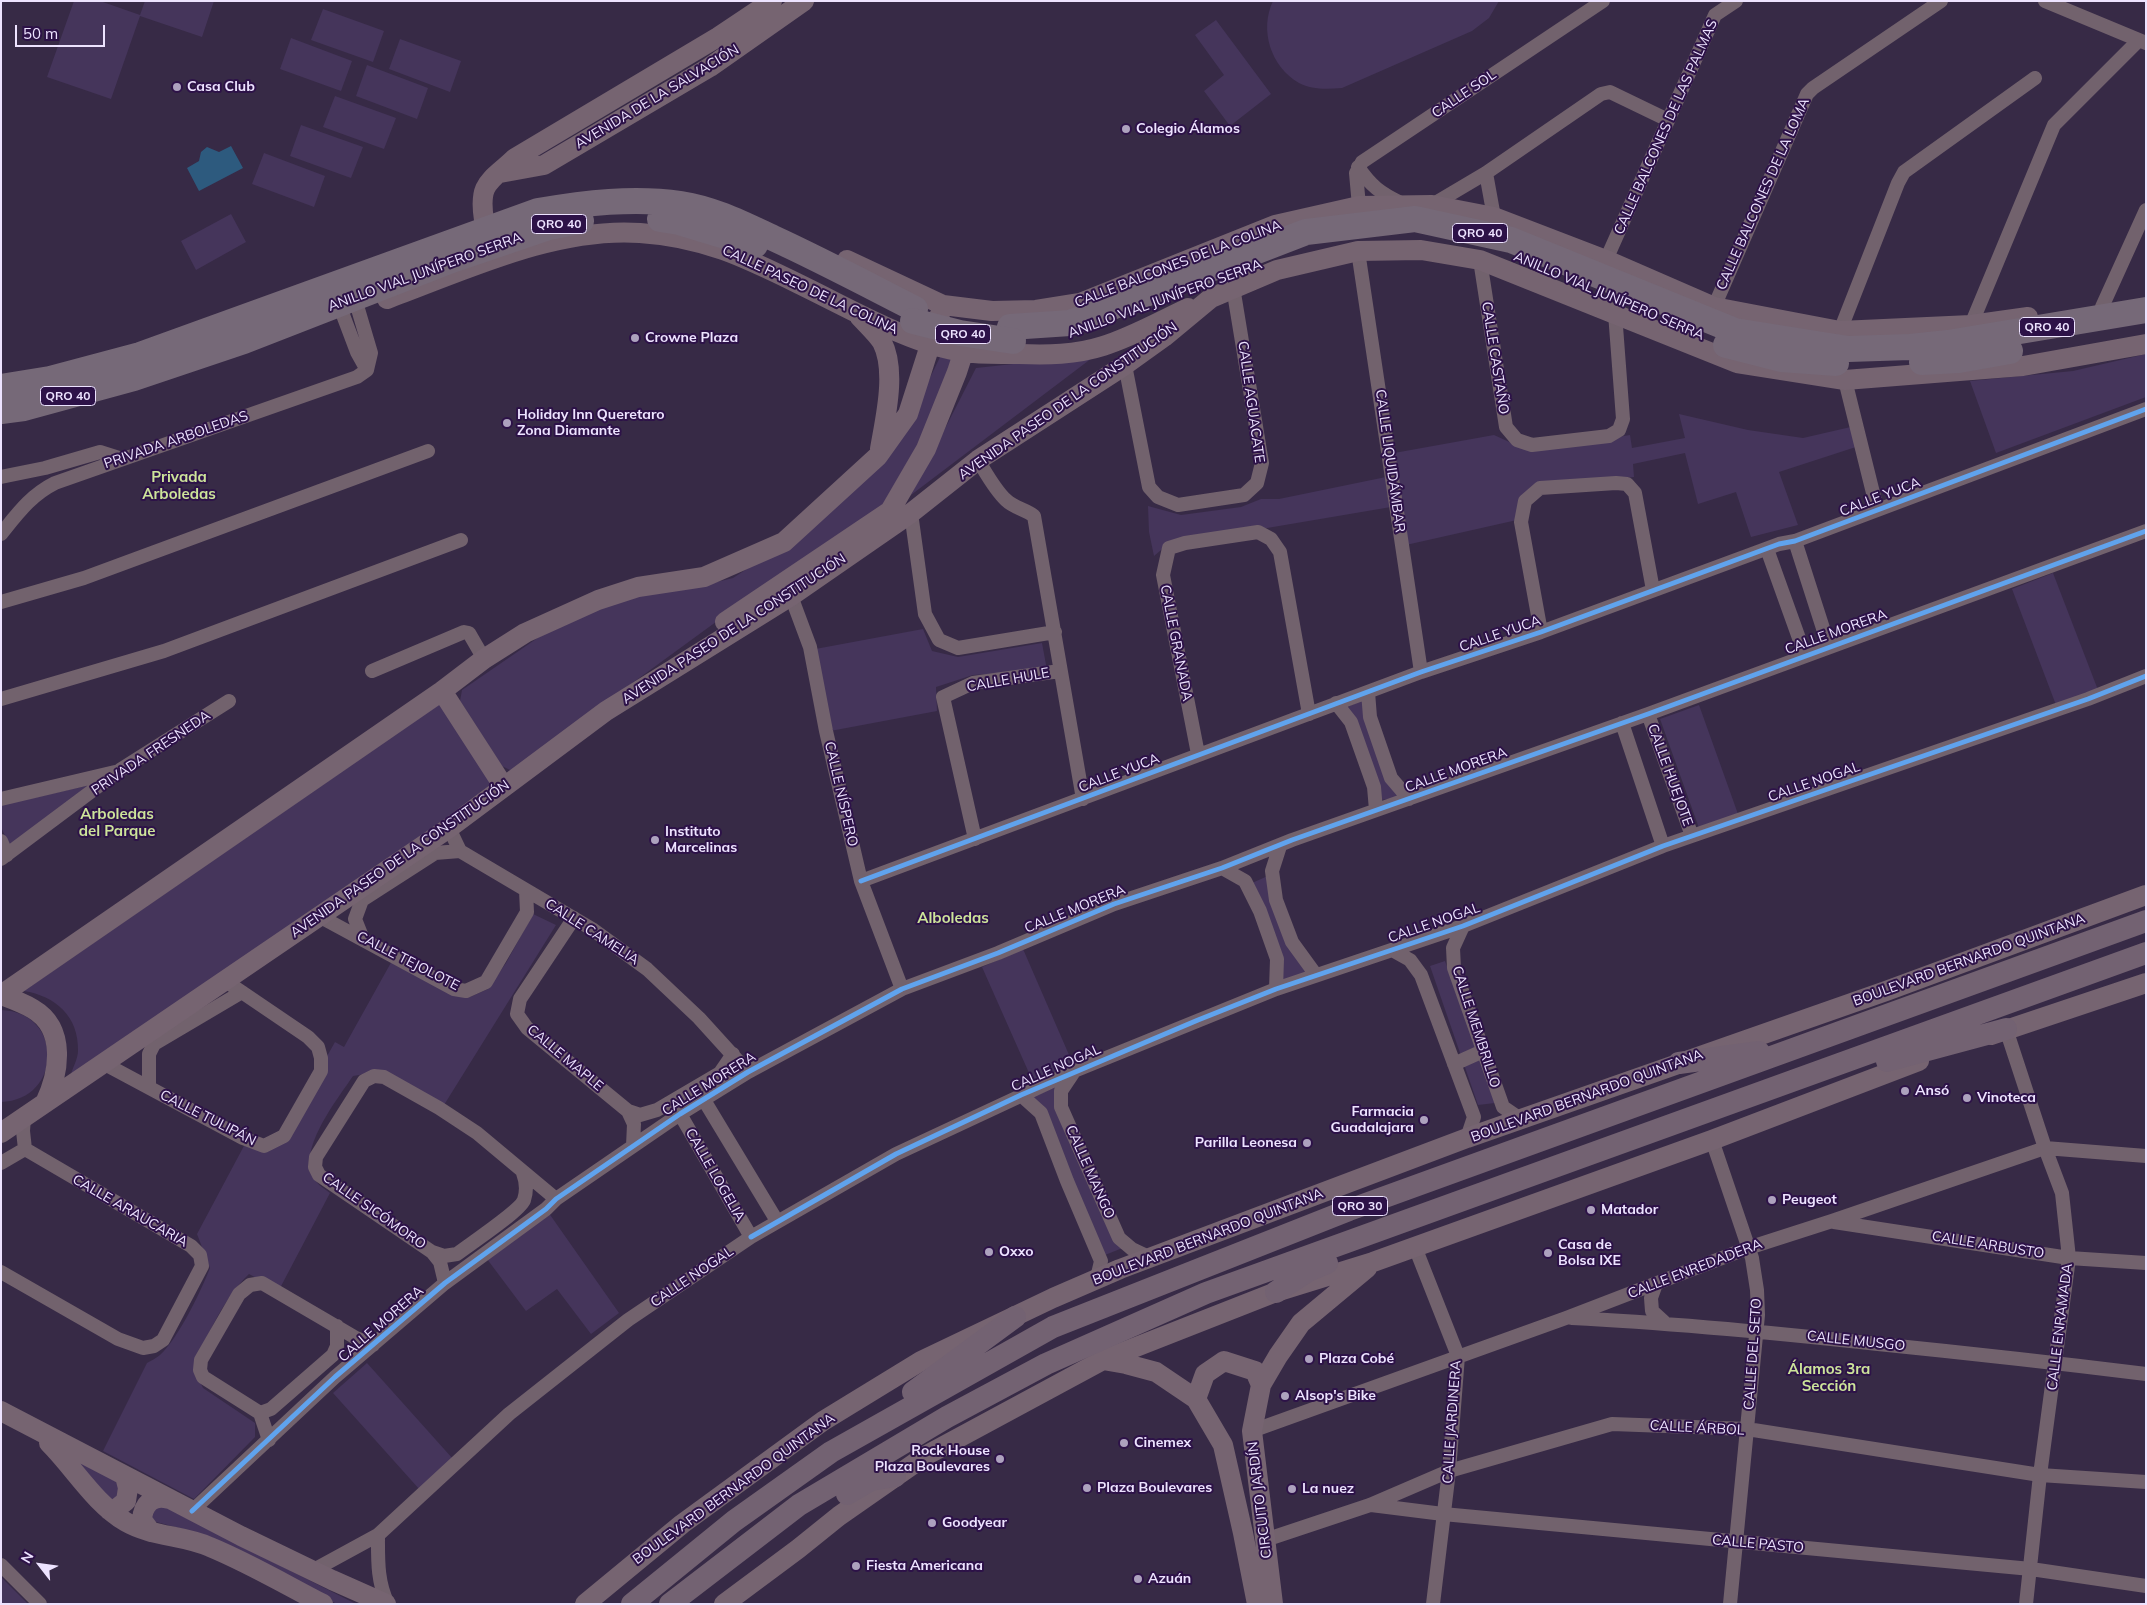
<!DOCTYPE html>
<html>
<head>
<meta charset="utf-8">
<style>
  body { margin:0 }
  #map { position:relative; width:2147px; height:1605px; overflow:hidden; background:#372a46; font-family:Mulish,sans-serif }
  canvas { display:block }
  .frame { position:absolute; inset:0; border:2px solid #ede3ff; pointer-events:none }
  .north { position:absolute; left:15px; top:1540px; width:50px; height:50px; -webkit-text-stroke:4px #2d1248; paint-order:stroke; rotate:300deg; font-size:14px; font-weight:700; line-height:20px; text-align:center; color:#ede3ff }
  .north::after { content:''; display:block; margin:auto; width:18px; height:22px; background:#ede3ff; clip-path:polygon(50% 0,100% 100%,50% 72%,0 100%) }
  .scale { position:absolute; left:15px; top:25px; width:90px; height:22px; box-sizing:border-box; border:2px solid #ede3ff; border-top:0; padding-left:6px; font-size:15px; line-height:18px; white-space:nowrap; color:#ede3ff; -webkit-text-stroke:4px #2d1248; paint-order:stroke }
</style>
</head>
<body>
<div id="map">
<canvas width="2147" height="1605"></canvas>
<div class="frame"></div>
<div class="north">N</div>
<div class="scale">50 m</div>
</div>
<script>
const ctx = document.querySelector('canvas').getContext('2d');
ctx.lineJoin = 'round';
function fill(path, color) { ctx.fillStyle = color; ctx.fill(path, 'evenodd'); }
function stroke(path, color, width, dash) { ctx.strokeStyle = color; ctx.lineWidth = width; ctx.lineCap = dash ? 'butt' : 'round'; ctx.setLineDash(dash || []); ctx.stroke(path); }
function label(font, color, halo, rows, align = 'center') {
  ctx.font = font + ' Mulish,sans-serif'; ctx.lineWidth = 4; ctx.setLineDash([]); ctx.textBaseline = 'middle'; ctx.strokeStyle = halo; ctx.fillStyle = color; for (const [text, x, y, turn = 0] of rows) {
    ctx.save(); ctx.translate(x, y); ctx.rotate((+turn || 0) * Math.PI / 180); ctx.textAlign = isNaN(turn) ? turn : align; if (halo) ctx.strokeText(text, 0, 0); ctx.fillText(text, 0, 0); ctx.restore();
  }
}
const green = new Path2D(`
  M 74,1 L 100,1 L 140,15 L 145,1 L 214,1 L 202,37 L 140,16 L 111,99 L 47,77 Z
  M 1273,1 L 1499,1 L 1489,18 L 1472,31 L 1342,88 C 1327,89 1312,90 1299,83 C 1271,67 1259,30 1273,1 Z
  M 323,9 L 384,31 L 373,62 L 311,40 Z
  M 1216,20 L 1271,94 L 1230,126 L 1204,91 L 1224,75 L 1195,35 Z
  M 291,38 L 352,61 L 341,91 L 280,69 Z
  M 400,39 L 461,61 L 450,92 L 389,69 Z
  M 367,65 L 428,88 L 417,119 L 356,96 Z
  M 335,96 L 396,118 L 384,149 L 323,127 Z
  M 301,125 L 363,147 L 351,178 L 290,156 Z
  M 264,153 L 325,176 L 314,207 L 252,184 Z
  M 231,214 L 246,242 L 196,270 L 181,241 Z
  M 943,351 L 958,355 L 940,407 L 882,506 L 761,589 L 512,771 L 502,766 L 460,701 L 462,690 L 539,637 L 598,608 L 646,593 L 700,586 L 733,578 L 782,546 L 907,425 Z
  M 2146,354 L 2146,397 L 1996,453 L 1970,381 L 2073,371 Z
  M 1096,355 L 911,495 L 976,368 Z
  M 1679,414 L 1748,430 L 1803,438 L 1855,426 L 1859,446 L 1779,472 L 1798,525 L 1751,537 L 1736,492 L 1698,504 L 1685,453 L 1633,464 L 1634,477 L 1539,487 L 1517,520 L 1397,547 L 1391,507 L 1167,545 L 1154,556 L 1149,532 L 1148,506 L 1181,515 L 1241,507 L 1261,499 L 1279,499 L 1386,477 L 1383,455 L 1494,435 L 1529,451 L 1630,435 L 1632,448 L 1685,438 Z
  M 2053,573 L 2098,690 L 2056,705 L 2012,589 Z
  M 923,629 L 932,651 L 958,657 L 1042,643 L 1047,670 L 973,675 L 936,687 L 937,711 L 825,732 L 810,650 Z
  M 1365,699 L 1402,797 L 1381,800 L 1347,707 Z
  M 441,703 L 496,785 L 70,1077 C 72,1069 78,1059 78,1051 C 79,1016 55,996 24,991 Z
  M 1699,705 L 1738,814 L 1699,828 L 1660,719 Z
  M 103,782 L 10,847 L 1,827 L 1,805 Z
  M 1270,875 L 1310,972 L 1281,982 L 1252,883 Z
  M 533,914 L 556,925 L 444,1105 L 371,1073 L 353,1076 C 337,1100 295,1152 315,1180 C 318,1185 325,1189 330,1193 L 279,1290 L 249,1274 C 223,1299 206,1337 194,1370 L 203,1388 L 255,1423 L 255,1437 L 194,1499 L 103,1451 L 147,1363 C 151,1361 156,1358 160,1355 C 178,1339 201,1291 210,1268 L 197,1234 L 245,1144 L 281,1138 L 335,1042 L 344,1047 L 393,959 L 470,997 L 488,989 L 506,963 Z
  M 1023,949 L 1073,1064 L 1033,1082 L 982,967 Z
  M 1445,961 L 1495,1103 L 1478,1105 L 1430,966 Z
  M 1,1010 C 64,1012 63,1100 1,1102 Z
  M 1056,1087 L 1125,1247 L 1105,1255 L 1032,1097 Z
  M 546,1209 L 619,1313 L 591,1334 L 557,1289 L 526,1311 L 484,1255 Z
  M 367,1363 L 453,1459 L 420,1490 L 333,1393 Z
  M 53,1444 L 120,1484 L 115,1504 Z
  M 161,1505 L 356,1604 L 337,1604 L 201,1534 L 149,1520 L 148,1512 Z
  M 1,1577 L 28,1604 L 1,1604 Z`);
const water = new Path2D(`
  M 231,146 L 243,168 L 199,191 L 187,168 L 199,161 L 201,152 L 207,147 L 219,152 Z`);
const street = new Path2D(`
  M 2045,1 L 2146,43
  M 1358,167 C 1371,186 1380,193 1401,203
  M 1486,173 L 1494,217
  M 1432,205 L 1486,173 L 1601,94 L 1610,92 L 1668,120
  M 1359,206 L 1356,173 L 1362,162 L 1603,1
  M 1358,251 L 1421,672
  M 1480,260 L 1506,427 L 1517,440 L 1532,445 L 1609,436 L 1619,430 L 1623,419 L 1615,313
  M 1606,260 L 1715,15 L 1736,1
  M 1714,307 L 1807,94 L 1813,88 L 1941,1
  M 2102,307 L 2146,210
  M 343,315 L 357,352 L 367,370
  M 1971,325 L 2054,125 L 2138,41
  M 1840,331 L 1898,183 L 1904,172 L 2035,78
  M 1125,365 L 1149,487 L 1158,497 L 1178,505 L 1244,495 L 1257,483 L 1262,463 L 1233,287
  M 1845,380 L 1877,509
  M 978,460 C 986,473 995,490 1006,500 C 1014,508 1025,509 1034,516 L 1083,799
  M 1,477 L 45,468 L 100,452 L 122,459
  M 911,513 L 925,614 L 939,640 L 958,648 L 1055,632
  M 1,534 C 18,513 31,495 55,483 L 357,377 L 367,370 L 371,353 L 358,309
  M 1795,541 L 1829,647
  M 1767,549 L 1805,655
  M 791,596 L 810,647 L 826,731 L 861,881 L 902,989
  M 1,602 L 84,578 L 428,451
  M 1541,632 L 1521,522 L 1525,501 L 1540,488 L 1616,483 L 1627,484 L 1635,493 L 1653,590
  M 372,671 L 464,632 L 469,633 L 484,659
  M 1368,692 L 1370,717 L 1391,778 L 1409,799
  M 1,699 L 164,651 L 461,540
  M 1336,703 L 1351,722 L 1374,787 L 1376,810
  M 1648,714 L 1692,836
  M 1622,723 L 1663,846
  M 1198,754 L 1163,575 L 1169,548 L 1185,543 L 1258,532 L 1271,539 L 1280,552 L 1309,714
  M 1,799 L 115,772
  M 449,828 L 460,851 L 592,929 L 647,969 L 699,1018 L 748,1072
  M 975,839 L 943,697 L 973,683 L 1060,671
  M 1,841 L 7,855
  M 1280,846 L 1272,871 L 1276,900 L 1292,942 L 1316,975
  M 1,859 L 120,770 L 229,701
  M 1222,868 L 1245,881 L 1260,911 L 1277,959 L 1276,989
  M 861,881 L 1421,672 L 1541,632 L 1779,544 L 1795,541 L 2146,409
  M 319,916 L 454,989 L 466,991 L 486,982 L 527,912 L 526,890
  M 574,918 L 520,999 L 517,1014 L 527,1028 L 628,1111 L 634,1124 L 633,1146
  M 1463,926 L 1453,948 L 1454,968 L 1503,1107 L 1522,1120
  M 363,939 L 355,919 L 362,900 L 435,853 L 460,851
  M 1392,950 L 1410,960 L 1421,975 L 1474,1117 L 1467,1138
  M 2006,1029 L 2045,1148 L 2062,1193 L 2069,1258 L 2040,1475 L 2026,1604
  M 103,1063 L 243,1138 L 264,1146 L 284,1136 L 321,1071 L 321,1058 L 318,1047 L 308,1037 L 224,980
  M 1454,1064 L 1483,1051
  M 1073,1073 L 1061,1091 L 1061,1107 L 1119,1238 L 1132,1249 L 1151,1258
  M 149,1087 L 149,1054 L 154,1044 L 242,992
  M 1021,1095 L 1041,1113 L 1067,1181 L 1101,1261 L 1097,1278
  M 704,1100 L 777,1221
  M 628,1111 L 640,1115 L 657,1110 L 720,1073 L 733,1054
  M 680,1114 L 751,1237
  M 24,1118 L 23,1131 L 25,1149
  M 1712,1140 L 1752,1258 L 1757,1290 L 1758,1315 L 1730,1604
  M 1,1163 L 25,1149 L 191,1246 L 200,1255 L 202,1266 L 163,1340 L 154,1346 L 143,1348 L 118,1339 L 1,1272
  M 1834,1222 L 2069,1258 L 2146,1263
  M 1415,1247 L 1458,1356 L 1449,1471 L 1433,1604
  M 432,1252 L 444,1256 L 457,1254 C 470,1244 520,1211 524,1200 C 527,1191 526,1181 523,1173
  M 445,1283 L 440,1262 L 432,1252 L 319,1175 L 315,1167 L 316,1157 L 364,1081 L 374,1076 L 384,1077 L 439,1108 L 477,1133 L 556,1199
  M 1656,1284 L 1651,1298 L 1652,1311 L 1664,1322
  M 1572,1318 C 1674,1323 1776,1333 1878,1344 C 1967,1353 2057,1363 2146,1374
  M 260,1413 L 271,1409 L 333,1355 L 337,1346 L 337,1326
  M 1252,1431 L 1566,1318 L 1748,1248 L 1832,1221 L 2045,1148 L 2146,1156
  M 269,1440 L 260,1413 L 203,1377 L 200,1370 L 201,1360 L 239,1294 L 250,1285 L 262,1283 L 356,1338 L 373,1345
  M 1371,1505 L 1443,1514 L 2031,1569 L 2146,1586
  M 192,1511 L 335,1377 L 445,1283 L 546,1209 L 556,1199 L 680,1114 L 748,1072 L 902,989 L 998,953 L 1114,904 L 1222,868 L 1292,840 L 1648,714 L 2146,531
  M 378,1535 C 378,1559 377,1582 388,1604
  M 1265,1540 L 1370,1505 L 1449,1471 L 1612,1424 L 1747,1429 L 2040,1475 L 2146,1482
  M 1,1565 L 40,1604
  M 312,1571 L 378,1535 L 509,1414 L 628,1320 L 751,1237 L 896,1154 L 1074,1071 L 1276,989 L 1463,926 L 1663,846 L 2088,699 L 2146,676`);
const secondary = new Path2D(`
  M 500,173 L 544,165 L 710,67 L 804,1
  M 484,220 C 478,182 490,182 515,158 L 718,37 L 772,1
  M 847,260 L 943,305 L 992,311 L 1036,310 L 1080,303 L 1275,225 L 1359,206 L 1432,205 L 1494,217 L 1606,260 L 1714,307 L 1840,331 L 1971,325 L 2028,317
  M 387,299 C 466,270 555,227 640,233 C 706,237 750,260 807,288 C 852,310 915,346 964,352 C 982,355 1001,354 1019,354 C 1047,355 1075,355 1103,346 C 1132,337 1160,321 1188,308
  M 859,316 C 866,324 876,333 882,342 C 897,371 885,419 880,449
  M 725,622 L 890,511 L 926,449 L 957,372 L 967,341
  M 442,691 L 504,787
  M 1,995 L 442,691 L 484,659 L 525,633 L 598,600 L 638,587 L 704,577 L 784,542 L 878,456 L 908,414 L 940,314
  M 1,995 C 12,999 23,1003 33,1009 C 67,1029 59,1074 45,1103
  M 1991,1035 L 2146,983
  M 1,1133 L 449,828 L 606,711 L 791,596 L 911,513 L 978,460 L 1125,365 L 1164,337 L 1211,298 L 1277,270 L 1358,251 L 1421,250 L 1480,260 L 1737,363 L 1845,380 L 2023,366 L 2146,344
  M 1103,1360 L 1126,1364 L 1156,1372 L 1196,1399 L 1223,1445 L 1243,1533 L 1257,1604
  M 1196,1399 L 1205,1374 L 1224,1361 L 1255,1371 L 1261,1385
  M 1,1411 L 241,1536 L 332,1580 L 386,1604
  M 49,1443 C 75,1469 94,1503 126,1522 C 152,1537 184,1535 210,1547 C 249,1563 286,1585 323,1604
  M 109,1510 L 116,1509 L 126,1501 L 128,1488 L 125,1476
  M 151,1532 L 142,1520 C 143,1504 153,1494 169,1499
  M 585,1604 L 682,1524 L 823,1421 L 921,1361 L 1053,1298 L 1120,1269 L 1467,1138 L 1886,991 L 2146,895
  M 724,1604 L 798,1549 L 839,1516 L 925,1456 L 1103,1360 L 1276,1292 L 1373,1262 L 1712,1140 L 1919,1061
  M 1273,1604 L 1252,1431 L 1261,1385 L 1278,1356 L 1301,1323 L 1367,1268`);
const primary = new Path2D(`
  M 1887,1061 L 2006,1029
  M 1679,1063 L 1759,1052
  M 1276,1292 L 1308,1271 L 1327,1263
  M 913,1392 L 1015,1317
  M 847,1494 L 871,1480 L 895,1476
  M 632,1604 L 734,1521 L 831,1452 L 1053,1327 L 1349,1210 L 2146,921
  M 670,1604 L 799,1505 L 947,1417 L 1046,1364 L 1206,1293 L 2146,953`);
const highway = new Path2D(`
  M 660,219 L 679,222 L 755,245
  M 1010,327 L 1070,323 L 1306,232 L 1415,219 L 1511,240 L 1735,331 L 1848,349 L 1910,347 L 1948,343 L 2146,310
  M 1726,345 L 1781,359 L 1836,363
  M 1922,362 L 1959,360 L 2010,351
  M 1,387 L 50,379 L 140,355 L 538,211 C 585,203 633,197 681,204 C 714,209 743,224 773,238 C 821,260 868,285 915,309
  M 1,411 L 24,408 L 134,378 L 244,341 L 452,260 L 549,227 L 581,221`);
const highwayBridge = new Path2D(`
  M 913,321 L 960,333 L 1013,341`);
const cycleway = new Path2D(`
  M 861,881 L 1421,672 L 1541,632 L 1779,544 L 1795,541 L 2146,409
  M 751,1237 L 896,1154 L 1021,1095 L 1198,1020 L 1276,989 L 1463,926 L 1663,846 L 2088,699 L 2146,676
  M 192,1511 L 335,1377 L 445,1283 L 546,1209 L 556,1199 L 680,1114 L 748,1072 L 902,989 L 998,953 L 1114,904 L 1222,868 L 1292,840 L 1648,714 L 2146,531`);
const markers = [
  [177,87,5,"#ada2be"],
  [1126,129,5,"#ada2be"],
  [635,338,5,"#ada2be"],
  [507,423,5,"#ada2be"],
  [655,840,5,"#ada2be"],
  [1905,1091,5,"#ada2be"],
  [1967,1098,5,"#ada2be"],
  [1424,1120,5,"#ada2be"],
  [1307,1143,5,"#ada2be"],
  [1772,1200,5,"#ada2be"],
  [1591,1210,5,"#ada2be"],
  [989,1252,5,"#ada2be"],
  [1548,1253,5,"#ada2be"],
  [1309,1359,5,"#ada2be"],
  [1285,1396,5,"#ada2be"],
  [1124,1443,5,"#ada2be"],
  [1000,1459,5,"#ada2be"],
  [1087,1488,5,"#ada2be"],
  [1292,1489,5,"#ada2be"],
  [932,1523,5,"#ada2be"],
  [856,1566,5,"#ada2be"],
  [1138,1579,5,"#ada2be"]
];
const shields = [
  [559,224,55],
  [1480,233,55],
  [2047,327,55],
  [963,334,55],
  [68,396,55],
  [1360,1206,55]
];
const shieldNames = [
  ["QRO 40",559,224],
  ["QRO 40",1480,233],
  ["QRO 40",2047,327],
  ["QRO 40",963,334],
  ["QRO 40",68,396],
  ["QRO 30",1360,1206]
];
const poiNames = [
  ["Casa Club",187,87],
  ["Colegio Álamos",1136,129],
  ["Crowne Plaza",645,338],
  ["Holiday Inn Queretaro",517,415],
  ["Zona Diamante",517,431],
  ["Instituto",665,832],
  ["Marcelinas",665,848],
  ["Ansó",1915,1091],
  ["Vinoteca",1977,1098],
  ["Farmacia",1414,1112,"right"],
  ["Guadalajara",1414,1128,"right"],
  ["Parilla Leonesa",1297,1143,"right"],
  ["Peugeot",1782,1200],
  ["Matador",1601,1210],
  ["Casa de",1558,1245],
  ["Bolsa IXE",1558,1261],
  ["Oxxo",999,1252],
  ["Plaza Cobé",1319,1359],
  ["Alsop's Bike",1295,1396],
  ["Cinemex",1134,1443],
  ["Rock House",990,1451,"right"],
  ["Plaza Boulevares",990,1467,"right"],
  ["Plaza Boulevares",1097,1488],
  ["La nuez",1302,1489],
  ["Goodyear",942,1523],
  ["Fiesta Americana",866,1566],
  ["Azuán",1148,1579]
];
const streetNames = [
  ["CALLE SOL",1464,94,-34],
  ["AVENIDA DE LA SALVACIÓN",657,97,-31],
  ["CALLE BALCONES DE LAS PALMAS",1666,127,-66],
  ["CALLE BALCONES DE LA LOMA",1763,194,-66],
  ["CALLE BALCONES DE LA COLINA",1178,264,-21],
  ["ANILLO VIAL JUNÍPERO SERRA",425,272,-20],
  ["CALLE PASEO DE LA COLINA",810,290,25],
  ["ANILLO VIAL JUNÍPERO SERRA",1609,296,23],
  ["ANILLO VIAL JUNÍPERO SERRA",1165,299,-20],
  ["CALLE CASTAÑO",1495,358,81],
  ["AVENIDA PASEO DE LA CONSTITUCIÓN",1068,401,-35],
  ["CALLE AGUACATE",1251,402,82],
  ["PRIVADA ARBOLEDAS",176,440,-19],
  ["CALLE LIQUIDÁMBAR",1390,461,82],
  ["CALLE YUCA",1880,497,-21],
  ["AVENIDA PASEO DE LA CONSTITUCIÓN",734,629,-33],
  ["CALLE MORERA",1836,632,-20],
  ["CALLE YUCA",1500,634,-19],
  ["CALLE GRANADA",1176,643,79],
  ["CALLE HULE",1008,680,-10],
  ["PRIVADA FRESNEDA",151,753,-34],
  ["CALLE MORERA",1456,770,-20],
  ["CALLE YUCA",1119,773,-21],
  ["CALLE HUEJOTE",1670,775,70],
  ["CALLE NOGAL",1814,782,-19],
  ["CALLE NÍSPERO",841,794,77],
  ["AVENIDA PASEO DE LA CONSTITUCIÓN",400,859,-35],
  ["CALLE MORERA",1075,909,-22],
  ["CALLE NOGAL",1434,923,-19],
  ["CALLE CAMELIA",592,932,33],
  ["BOULEVARD BERNARDO QUINTANA",1969,960,-20],
  ["CALLE TEJOLOTE",408,961,27],
  ["CALLE MEMBRILLO",1476,1027,72],
  ["CALLE MAPLE",565,1058,40],
  ["CALLE NOGAL",1056,1068,-24],
  ["CALLE MORERA",709,1084,-32],
  ["BOULEVARD BERNARDO QUINTANA",1587,1096,-20],
  ["CALLE TULIPÁN",208,1118,27],
  ["CALLE MANGO",1090,1172,66],
  ["CALLE LOGELIA",715,1175,60],
  ["CALLE ARAUCARIA",130,1211,30],
  ["CALLE SICÓMORO",374,1211,35],
  ["BOULEVARD BERNARDO QUINTANA",1208,1237,-21],
  ["CALLE ARBUSTO",1988,1245,9],
  ["CALLE ENREDADERA",1695,1269,-21],
  ["CALLE NOGAL",692,1277,-34],
  ["CALLE MORERA",381,1324,-41],
  ["CALLE ENRAMADA",2060,1327,-83],
  ["CALLE MUSGO",1856,1341,6],
  ["CALLE DEL SETO",1753,1354,-86],
  ["CALLE JARDINERA",1452,1422,-86],
  ["CALLE ÁRBOL",1697,1428,3],
  ["BOULEVARD BERNARDO QUINTANA",734,1489,-36],
  ["CIRCUITO JARDÍN",1260,1500,-97],
  ["CALLE PASTO",1758,1544,5]
];
const neighbourhoodNames = [
  ["Privada",179,477],
  ["Arboledas",179,494],
  ["Arboledas",117,814],
  ["del Parque",117,831],
  ["Alboledas",953,918],
  ["Álamos 3ra",1829,1369],
  ["Sección",1829,1386]
];
fill(green, '#45355b');
fill(water, '#2d5a7e');
stroke(street, '#72626d', 14);
stroke(secondary, '#766471', 20);
stroke(primary, '#736272', 22);
stroke(highway, '#766978', 26);
stroke(highwayBridge, '#766978', 26);
stroke(cycleway, '#60a3ed', 5);
for (const [x, y, r, color] of markers) { const dot = new Path2D(); dot.arc(x, y, r, 0, 2 * Math.PI); ctx.fillStyle = color; ctx.fill(dot); stroke(dot, '#2d1248', 2); }
for (const [x, y, w] of shields) { const box = new Path2D(); box.roundRect(x - w / 2, y - 9.5, w, 19, 4); ctx.fillStyle = '#2d1248'; ctx.fill(box); stroke(box, '#ede3ff', 1); }
label('bold 12px', '#ede3ff', null, shieldNames);
label('bold 14px', '#ede3ff', '#2d1248', poiNames, 'left');
label('14px', '#ede3ff', '#2d1248', streetNames);
label('bold 15px', '#cde49a', '#2d1248', neighbourhoodNames);
</script>
</body>
</html>
